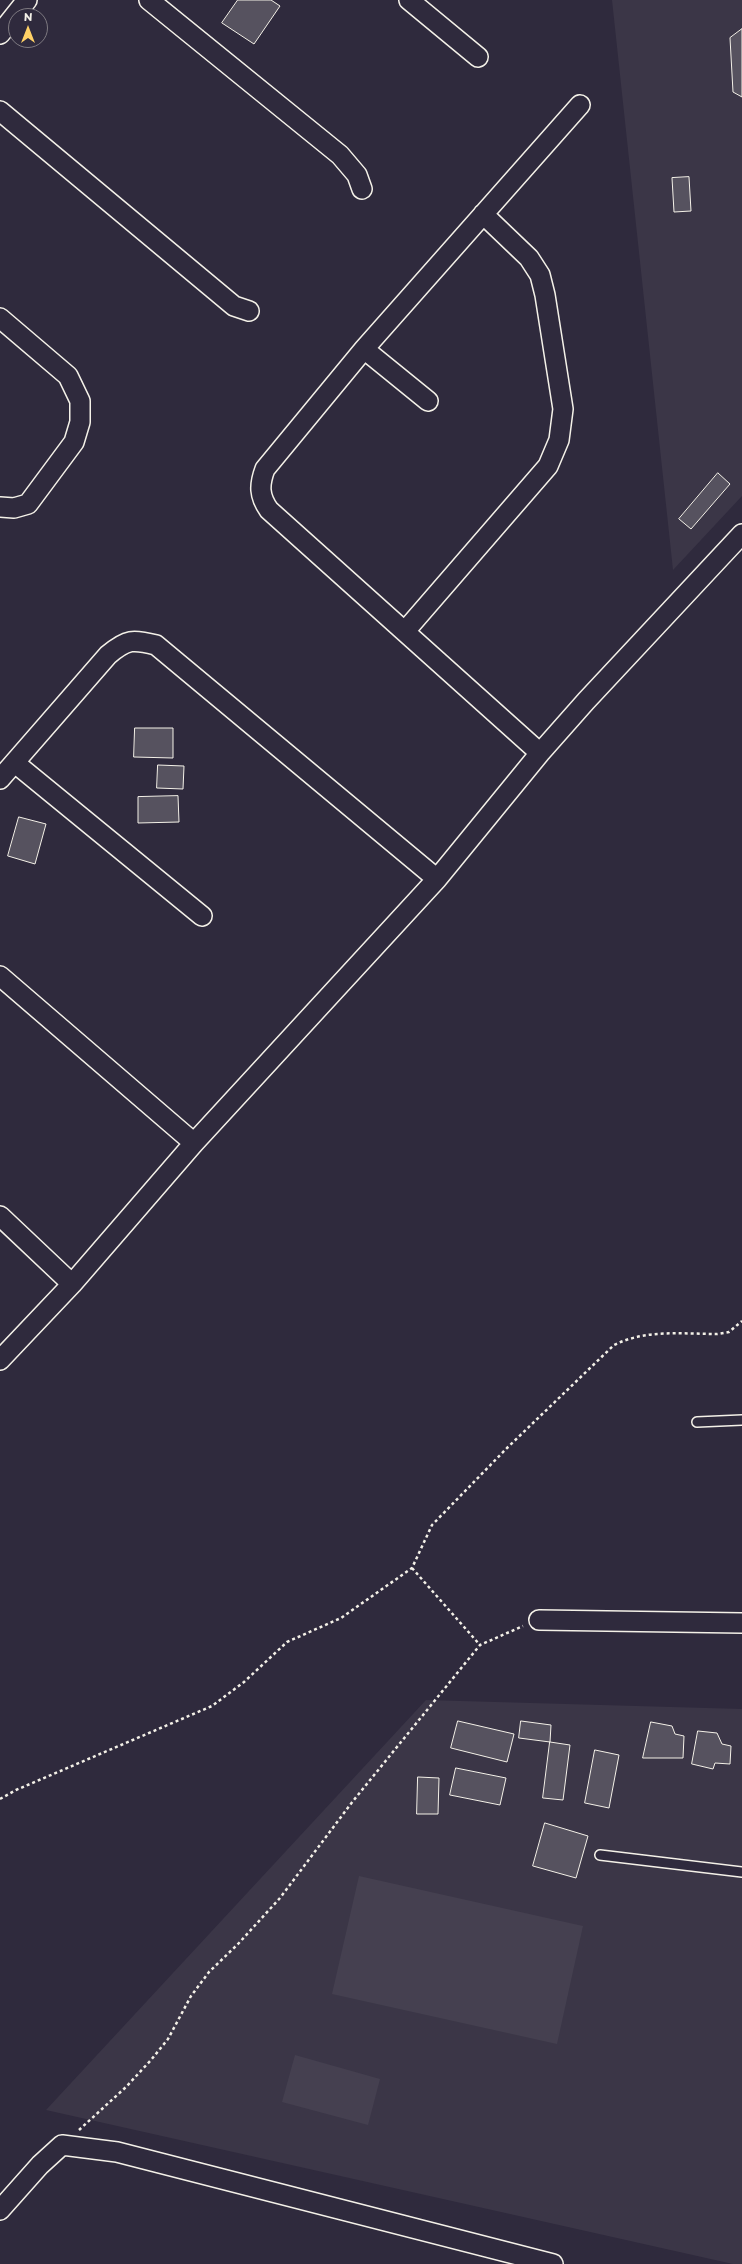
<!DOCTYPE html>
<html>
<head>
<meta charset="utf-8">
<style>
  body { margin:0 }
  #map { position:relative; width:742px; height:2264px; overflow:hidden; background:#2f2a3d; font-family:"Playpen Sans",sans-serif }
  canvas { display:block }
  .north { position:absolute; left:8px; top:8px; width:40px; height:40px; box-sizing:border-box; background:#2f2a3d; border:1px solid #7e7a81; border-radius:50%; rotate:0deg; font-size:11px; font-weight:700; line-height:16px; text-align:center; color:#f4f1e8 }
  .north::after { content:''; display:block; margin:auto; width:14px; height:18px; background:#ffd166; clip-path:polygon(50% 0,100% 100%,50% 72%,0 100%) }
</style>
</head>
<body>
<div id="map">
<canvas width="742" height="2264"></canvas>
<div class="north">N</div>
</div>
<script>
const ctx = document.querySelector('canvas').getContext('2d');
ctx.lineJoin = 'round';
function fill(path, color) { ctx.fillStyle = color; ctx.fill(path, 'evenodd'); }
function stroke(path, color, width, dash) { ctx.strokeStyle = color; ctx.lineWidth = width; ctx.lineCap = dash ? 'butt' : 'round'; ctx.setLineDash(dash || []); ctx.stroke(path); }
const built = new Path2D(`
  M 612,0 L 742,0 L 742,496 L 673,570 Z
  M 426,1700 L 742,1709 L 742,2264 L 733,2264 L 46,2110 Z`);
const green = new Path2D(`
  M 359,1876 L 583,1926 L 557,2044 L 332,1994 Z
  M 295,2055 L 380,2079 L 368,2125 L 282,2102 Z`);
const building = new Path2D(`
  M 238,0 L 271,0 L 280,6 L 254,44 L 222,23 Z
  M 742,29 L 742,97 L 733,92 L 730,38 Z
  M 689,177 L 691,211 L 674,212 L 672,178 Z
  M 718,473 L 730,484 L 691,529 L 679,519 Z
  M 135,728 L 173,728 L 173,758 L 134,757 Z
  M 158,765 L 184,766 L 183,789 L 157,788 Z
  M 178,796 L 179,822 L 138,823 L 138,797 Z
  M 19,817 L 46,824 L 35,864 L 8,856 Z
  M 458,1721 L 514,1734 L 507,1762 L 451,1748 Z
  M 521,1721 L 551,1725 L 550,1742 L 519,1738 Z
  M 651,1722 L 672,1726 L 675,1734 L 684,1736 L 683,1758 L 643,1758 Z
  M 698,1731 L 717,1733 L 722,1744 L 731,1746 L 730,1764 L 715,1763 L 713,1769 L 692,1764 Z
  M 550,1742 L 570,1745 L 563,1800 L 543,1798 Z
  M 595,1750 L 619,1755 L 609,1808 L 585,1803 Z
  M 456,1768 L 506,1778 L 500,1805 L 450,1795 Z
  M 418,1777 L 439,1778 L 438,1814 L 417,1814 Z
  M 545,1823 L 588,1836 L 576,1878 L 533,1866 Z`);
const path = new Path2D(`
  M 412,1568 L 480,1645
  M 0,1799 L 16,1790 L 212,1706 L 244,1682 L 287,1642 L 341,1618 L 412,1568 L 432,1525 L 507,1448 L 614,1345 C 646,1329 683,1334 717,1334 L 729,1332 L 742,1321
  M 79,2130 L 126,2087 L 151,2060 L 168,2039 L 191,1996 L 209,1972 L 238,1944 L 280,1898 L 353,1801 L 480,1645 L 523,1626`);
const service = new Path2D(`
  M 697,1422 L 742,1420
  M 600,1855 L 742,1872`);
const minor = new Path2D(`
  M 149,0 L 340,155 L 357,175 L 362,189
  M 409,0 L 478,57
  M 0,34 L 27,0
  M 0,111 L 234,306 L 249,311
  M 0,318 L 68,376 L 80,401 L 80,422 L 74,442 L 28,504 L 14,508 L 0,507
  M 364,349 L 428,401
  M 406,630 L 548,466 L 559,440 L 563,409 L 545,295 L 540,275 L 529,258 L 483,214
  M 540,753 L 269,510 C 259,496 259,485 265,469 L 364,349 L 580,105
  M 15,763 L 202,916
  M 0,779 L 108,655 C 127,639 133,639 156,645 L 437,879
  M 0,976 L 194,1143
  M 0,1216 L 72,1284
  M 0,1360 L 72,1284 L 194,1143 L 437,879 L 540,753 L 586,701 L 742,534
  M 539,1620 L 742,1623
  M 0,2210 L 40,2165 L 62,2145 L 117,2152 L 553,2264`);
fill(built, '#3b3647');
fill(green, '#454050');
fill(building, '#56525f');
stroke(building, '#f4f1e8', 1);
stroke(service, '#f4f1e8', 12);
stroke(minor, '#f4f1e8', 22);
stroke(path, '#f4f1e8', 2.5, [3, 3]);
stroke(service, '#2f2a3d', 9);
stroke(minor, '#2f2a3d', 19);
</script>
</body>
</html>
